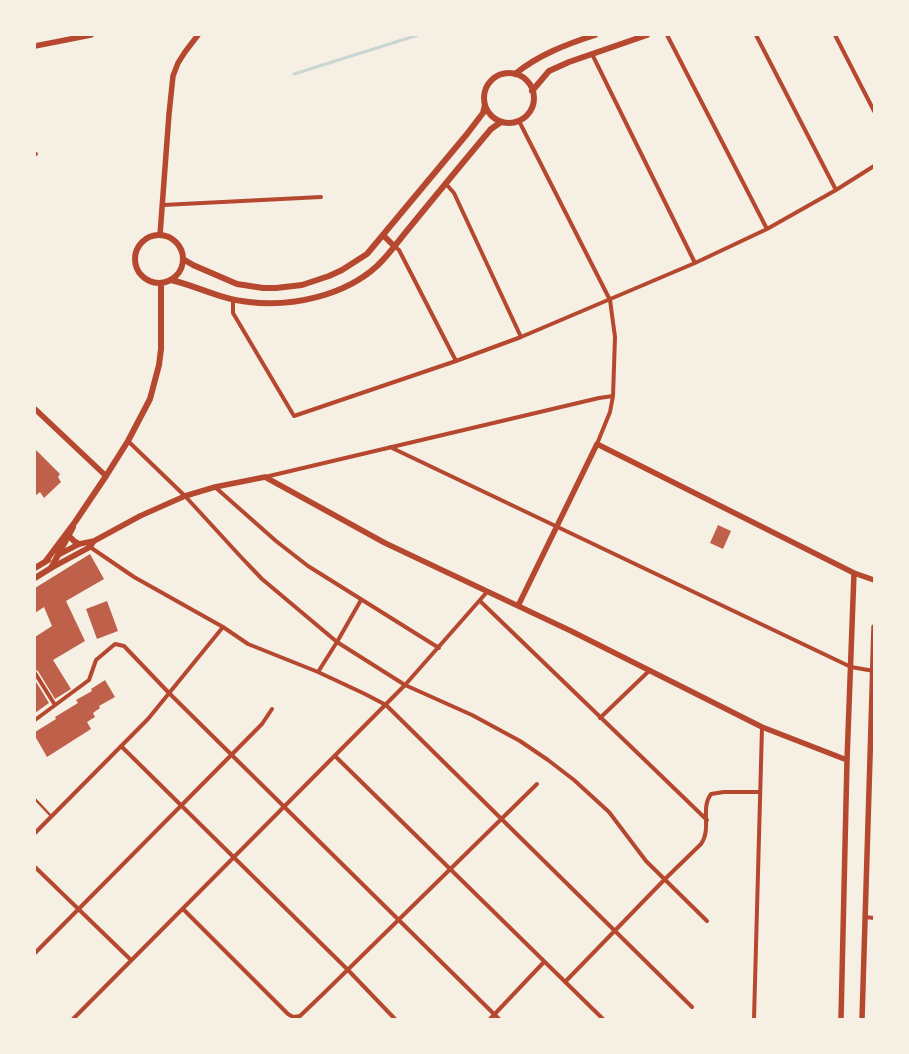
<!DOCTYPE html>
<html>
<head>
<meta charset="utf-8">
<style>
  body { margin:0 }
  #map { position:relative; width:909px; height:1054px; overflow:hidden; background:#f6efe4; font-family:Ubuntu,sans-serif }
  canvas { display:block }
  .frame { position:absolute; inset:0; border:36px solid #f6efe4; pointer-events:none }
</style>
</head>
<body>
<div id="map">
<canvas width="909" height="1054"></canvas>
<div class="frame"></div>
</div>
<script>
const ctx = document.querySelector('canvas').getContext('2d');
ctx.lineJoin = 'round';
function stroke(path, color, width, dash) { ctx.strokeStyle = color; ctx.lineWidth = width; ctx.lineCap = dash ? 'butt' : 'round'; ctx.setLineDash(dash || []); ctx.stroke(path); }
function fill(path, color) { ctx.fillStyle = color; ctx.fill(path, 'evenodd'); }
const stream = new Path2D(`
  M 294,74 L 418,35`);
const building = new Path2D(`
  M 35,449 L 60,474 L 58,477 L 61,482 L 44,498 L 40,492 L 35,496 Z
  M 718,525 L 731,531 L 723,549 L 710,543 Z
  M 90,554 L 104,579 L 66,601 L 85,641 L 53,660 L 71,689 L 55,699 L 38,671 L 35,670 L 35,637 L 52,626 L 44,607 L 35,613 L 35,588 Z
  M 107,601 L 118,631 L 97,639 L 86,609 Z
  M 35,680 L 49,703 L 35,713 Z
  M 105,680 L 115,697 L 99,706 L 100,708 L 93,713 L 95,717 L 87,722 L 91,729 L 47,757 L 35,736 L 35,732 L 56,719 L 55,717 L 78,703 L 76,700 L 92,691 L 91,689 Z`);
const service = new Path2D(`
  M 35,799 L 51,816`);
const minor = new Path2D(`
  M 667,35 L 767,229
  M 756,35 L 836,190
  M 835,35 L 874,111
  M 592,54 L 695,263
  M 519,121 L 610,300 L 615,337 L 613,396 L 610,412 L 597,444
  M 35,154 L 36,154
  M 446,184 L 454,193 L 521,337
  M 163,205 L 321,197
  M 394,246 L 399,250 L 456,361
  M 233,300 L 233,313 L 294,416 L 456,361 L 521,337 L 695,263 L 767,229 L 836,190 L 874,166
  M 128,441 L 185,496 L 241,557 L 262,579 L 337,642 L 405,685 L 472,715 L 520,741 L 548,760 L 574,780 L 609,812 L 646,861 L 707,921
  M 390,447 L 851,667 L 874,671
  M 265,477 L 599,398 L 613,396
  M 215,487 L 276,541 L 308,566 L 439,648
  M 90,547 L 134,577 L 223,627 L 248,644 L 318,672 L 365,694 L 386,705 L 692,1007
  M 480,601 L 707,820
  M 318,672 L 337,642 L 361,600
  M 35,673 L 55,705
  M 600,718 L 650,670
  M 35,720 L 89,680 L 96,660 L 115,644 L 124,646 L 169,693 L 499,1019
  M 121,746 L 348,970 L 395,1019
  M 335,756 L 603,1019
  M 35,833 L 148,719 L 223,627
  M 35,867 L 131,960
  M 183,909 L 288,1014 L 293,1017 L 300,1016 L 324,993 L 537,784
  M 865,917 L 874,918
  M 35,953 L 262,724 L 272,709
  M 565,982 L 665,879 L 701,844 C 712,829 700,808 711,794 L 724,792 L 760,792
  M 73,1019 L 405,685 L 487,592
  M 490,1019 L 544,962
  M 754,1019 L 762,727`);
const tertiary = new Path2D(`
  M 35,46 L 91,35
  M 160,235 L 169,114 L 173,76 L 178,63 L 185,52 L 198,35
  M 35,409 L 106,476
  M 58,555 L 79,544 L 94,541 L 140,516 L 185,496 L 215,487 L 265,477 L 385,543 L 571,631 L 762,727 L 847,760
  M 51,568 L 90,547 L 94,541
  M 518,606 L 597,444 L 854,573 L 874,580
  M 841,1019 L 847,760 L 854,573
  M 862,1019 L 874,627`);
const secondary = new Path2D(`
  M484 98a25 25 0 1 1 50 0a25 25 0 1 1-50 0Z
  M 515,74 C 538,55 567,44 595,35
  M 532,91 L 549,71 L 569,62 L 647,35
  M135 259a24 24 0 1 1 48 0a24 24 0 1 1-48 0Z
  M 383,235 L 394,246
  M 183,259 L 193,265 L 237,284 L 263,288 L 276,288 L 302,285 L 329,276 L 342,270 L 367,254 L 467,134 L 483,113 L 485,105
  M 171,280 C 197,286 222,300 249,302 C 292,307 344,296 377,266 C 389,255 399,240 410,227 C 437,194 464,161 491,129 L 501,122
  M 69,536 L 74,541 L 79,544
  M 45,562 L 75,522 L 106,476 L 128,441 L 150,399 L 159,365 L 161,349 L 161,284
  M 35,568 L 48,560
  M 35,578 L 51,568 L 73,527`);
stroke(stream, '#c9d6d2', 3);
fill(building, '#bf614a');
stroke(service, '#b5482f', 2.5);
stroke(minor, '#b5482f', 4);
stroke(tertiary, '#b5482f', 5.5);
stroke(secondary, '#b5482f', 6);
</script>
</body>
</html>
